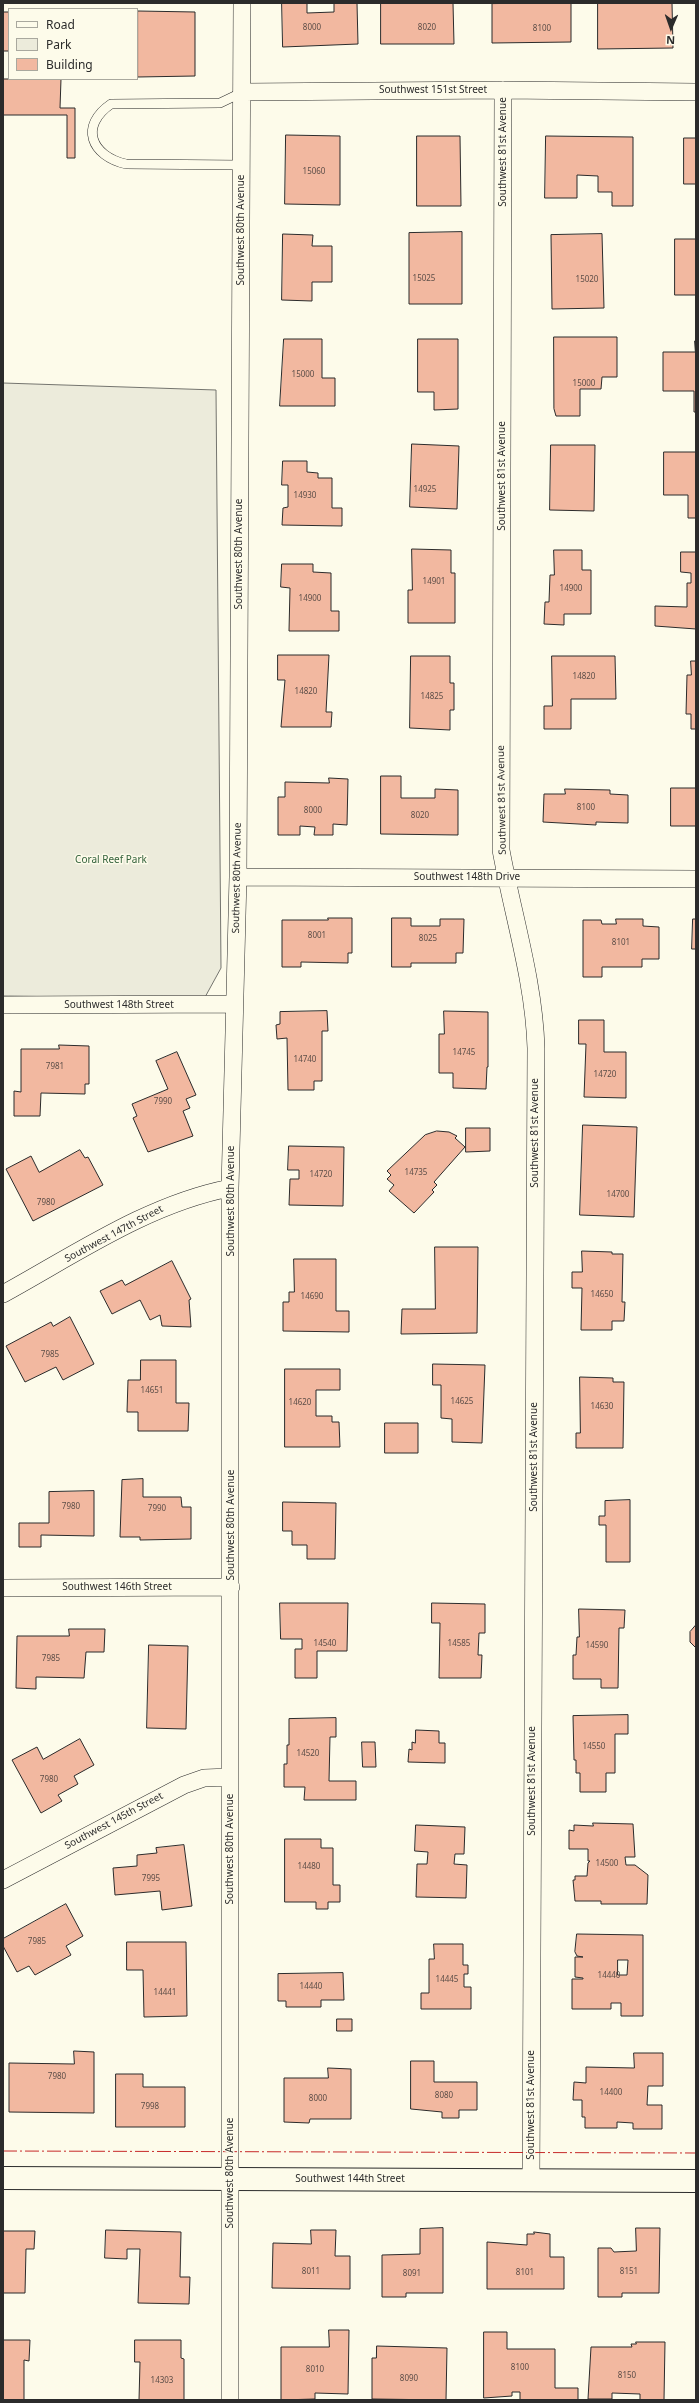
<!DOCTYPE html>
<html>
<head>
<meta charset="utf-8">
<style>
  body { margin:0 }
  #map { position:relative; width:699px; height:2403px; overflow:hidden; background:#fdfbea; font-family:"Noto Sans",sans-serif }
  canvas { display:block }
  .frame { position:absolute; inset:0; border:4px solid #2b2b2b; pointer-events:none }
  .legend { position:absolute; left:8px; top:8px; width:130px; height:72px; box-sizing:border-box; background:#fdfbea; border:1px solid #a9a89e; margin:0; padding:5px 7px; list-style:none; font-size:12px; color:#2b2b2b }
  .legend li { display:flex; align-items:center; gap:8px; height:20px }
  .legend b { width:20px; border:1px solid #a9a89e }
  .north { position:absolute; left:651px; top:8px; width:40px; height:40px; -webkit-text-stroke:3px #fdfbea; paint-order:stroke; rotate:182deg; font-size:11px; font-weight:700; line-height:16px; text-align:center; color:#2b2b2b }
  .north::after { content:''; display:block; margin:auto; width:14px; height:18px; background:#2b2b2b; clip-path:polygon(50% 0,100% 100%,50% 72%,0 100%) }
</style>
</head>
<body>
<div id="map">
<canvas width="699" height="2403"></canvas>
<div class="frame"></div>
<ul class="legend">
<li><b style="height:5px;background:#fdfbea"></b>Road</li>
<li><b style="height:11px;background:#ecebdb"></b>Park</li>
<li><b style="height:11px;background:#f2b8a0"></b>Building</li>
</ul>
<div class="north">N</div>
</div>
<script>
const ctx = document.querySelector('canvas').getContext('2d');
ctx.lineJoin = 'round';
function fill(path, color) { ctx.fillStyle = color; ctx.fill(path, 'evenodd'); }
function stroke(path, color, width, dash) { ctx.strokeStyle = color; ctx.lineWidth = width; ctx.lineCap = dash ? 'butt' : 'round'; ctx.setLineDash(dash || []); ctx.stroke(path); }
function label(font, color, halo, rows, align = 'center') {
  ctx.font = font + ' "Noto Sans",sans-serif'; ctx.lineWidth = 3; ctx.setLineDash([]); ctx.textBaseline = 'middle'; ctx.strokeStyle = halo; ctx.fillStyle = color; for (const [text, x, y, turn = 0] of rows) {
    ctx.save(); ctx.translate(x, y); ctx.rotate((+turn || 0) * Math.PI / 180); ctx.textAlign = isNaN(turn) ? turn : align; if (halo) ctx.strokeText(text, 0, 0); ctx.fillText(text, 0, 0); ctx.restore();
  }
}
const green = new Path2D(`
  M 3,383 L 216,390 L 221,968 L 204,999 L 3,996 Z`);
const building = new Path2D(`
  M 282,3 L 307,3 L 307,13 L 334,12 L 334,3 L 357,3 L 358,44 L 283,47 Z
  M 381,3 L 453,3 L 454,44 L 381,44 Z
  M 571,3 L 571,42 L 492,43 L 492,4 Z
  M 598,3 L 672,3 L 673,48 L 598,49 Z
  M 138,11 L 195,12 L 195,76 L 138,77 Z
  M 3,12 L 9,12 L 9,51 L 3,51 Z
  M 3,79 L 61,79 L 60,108 L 75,108 L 75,158 L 67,158 L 67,115 L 3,115 Z
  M 286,135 L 340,136 L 340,205 L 285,204 Z
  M 417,136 L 460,136 L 461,206 L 417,206 Z
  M 546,136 L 633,137 L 633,206 L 612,206 L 612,192 L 598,192 L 598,176 L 577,175 L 577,198 L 545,198 Z
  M 684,138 L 696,138 L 696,184 L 684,184 Z
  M 462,232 L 462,304 L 409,304 L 409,233 Z
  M 283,234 L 313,235 L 312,246 L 332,246 L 332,282 L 312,282 L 312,301 L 282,300 Z
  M 602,234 L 604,308 L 552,309 L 551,235 Z
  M 675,239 L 696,239 L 696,295 L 675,295 Z
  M 554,337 L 617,337 L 617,377 L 602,377 L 601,389 L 580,389 L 580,416 L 556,416 L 554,409 Z
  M 284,339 L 322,339 L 322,378 L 335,378 L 335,406 L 280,406 Z
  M 418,339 L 458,339 L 458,409 L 434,410 L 434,392 L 418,392 Z
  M 695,341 L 696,341 L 696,412 L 694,412 L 694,391 L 663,391 L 663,352 L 695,352 Z
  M 412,444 L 459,446 L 457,509 L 410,507 Z
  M 551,445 L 595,445 L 594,511 L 550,510 Z
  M 664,452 L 696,452 L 696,518 L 688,518 L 688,495 L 664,495 Z
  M 283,461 L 307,461 L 307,472 L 318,473 L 318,478 L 332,478 L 332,508 L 342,508 L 342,526 L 282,525 L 283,508 L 288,507 L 288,485 L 282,485 Z
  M 412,549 L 451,550 L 451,573 L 455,573 L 455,623 L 408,623 L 408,590 L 412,590 Z
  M 554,550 L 582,550 L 582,570 L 591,570 L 591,614 L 564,614 L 564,625 L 544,624 L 545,602 L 549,602 L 550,575 L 554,575 Z
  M 681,552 L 696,552 L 696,629 L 655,626 L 655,606 L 687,607 L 687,583 L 691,583 L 691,573 L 681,572 Z
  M 282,564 L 313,564 L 313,572 L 331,573 L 331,611 L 339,611 L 339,631 L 289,631 L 290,588 L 281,587 Z
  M 278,655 L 329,655 L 326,712 L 332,712 L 331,727 L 281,727 L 285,680 L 278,680 Z
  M 411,656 L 450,656 L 450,683 L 454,683 L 454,710 L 450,710 L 450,730 L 410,728 Z
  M 552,656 L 615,656 L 616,699 L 571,699 L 571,729 L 544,729 L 544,706 L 552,706 Z
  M 691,661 L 696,661 L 696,729 L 691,729 L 691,714 L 686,714 L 687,675 L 691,675 Z
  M 381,776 L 401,776 L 401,798 L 435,798 L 435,789 L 458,790 L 458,835 L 381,834 Z
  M 329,778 L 348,779 L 347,825 L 333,824 L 333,835 L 314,835 L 315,827 L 300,826 L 300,835 L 278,835 L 278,797 L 285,797 L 285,782 L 329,783 Z
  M 671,788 L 696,788 L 696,826 L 671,826 Z
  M 565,789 L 610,790 L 610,794 L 628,795 L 628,823 L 596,822 L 596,825 L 543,822 L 544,794 L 565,794 Z
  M 328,918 L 352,918 L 352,953 L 348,953 L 348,963 L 301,962 L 301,967 L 282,967 L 282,920 L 328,920 Z
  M 392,918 L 411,918 L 411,926 L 440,926 L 440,919 L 464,919 L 463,953 L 456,953 L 456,963 L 411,963 L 411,967 L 392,967 Z
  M 616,919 L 643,919 L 643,926 L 659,927 L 659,959 L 642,959 L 642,967 L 602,967 L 602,977 L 583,977 L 583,920 L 601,920 L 602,924 L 616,924 Z
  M 693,919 L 696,919 L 696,949 L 692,949 Z
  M 327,1011 L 328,1031 L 322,1031 L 322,1081 L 314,1081 L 314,1090 L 288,1090 L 287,1038 L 277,1039 L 276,1025 L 280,1024 L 280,1012 Z
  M 444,1011 L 488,1012 L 488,1067 L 487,1067 L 486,1089 L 453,1088 L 453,1073 L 439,1073 L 439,1034 L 444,1034 Z
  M 579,1020 L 604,1020 L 604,1052 L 626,1052 L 626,1098 L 584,1097 L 586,1044 L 579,1044 Z
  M 59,1045 L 89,1046 L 89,1084 L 85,1084 L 85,1094 L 41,1093 L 40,1116 L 14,1116 L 14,1091 L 21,1092 L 21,1049 L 59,1049 Z
  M 177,1052 L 196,1095 L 186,1099 L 190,1108 L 183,1111 L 193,1136 L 148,1152 L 133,1118 L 137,1116 L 132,1104 L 168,1089 L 156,1061 Z
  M 583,1125 L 637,1127 L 634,1217 L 580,1215 Z
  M 466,1128 L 490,1128 L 490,1151 L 466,1152 Z
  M 437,1131 L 449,1132 L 457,1136 L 455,1138 L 465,1147 L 434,1182 L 437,1185 L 432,1190 L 434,1192 L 414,1213 L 389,1191 L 394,1185 L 387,1179 L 391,1175 L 387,1171 L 425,1135 Z
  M 289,1146 L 344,1147 L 343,1206 L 289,1205 L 290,1179 L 299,1179 L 299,1170 L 288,1170 Z
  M 80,1150 L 85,1158 L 88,1157 L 103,1185 L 33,1221 L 6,1169 L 31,1156 L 39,1172 Z
  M 435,1247 L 478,1247 L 477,1333 L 401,1334 L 402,1309 L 435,1309 Z
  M 582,1251 L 612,1252 L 612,1254 L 623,1254 L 622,1302 L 625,1302 L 624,1321 L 612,1321 L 612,1330 L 581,1330 L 582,1288 L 572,1288 L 572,1272 L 582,1272 Z
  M 294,1259 L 336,1259 L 336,1311 L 349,1311 L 349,1332 L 283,1331 L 283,1302 L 289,1302 L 289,1292 L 294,1292 Z
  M 172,1261 L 191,1299 L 189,1300 L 191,1327 L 162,1326 L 160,1315 L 150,1320 L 140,1300 L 112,1314 L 100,1291 L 122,1280 L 125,1285 Z
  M 70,1317 L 94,1364 L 63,1380 L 56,1367 L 25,1382 L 6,1346 L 51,1322 L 53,1326 Z
  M 141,1360 L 176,1360 L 176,1403 L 189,1403 L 188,1431 L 138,1431 L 138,1412 L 127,1412 L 128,1380 L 140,1380 Z
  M 433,1364 L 485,1365 L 482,1443 L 452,1442 L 452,1419 L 441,1418 L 441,1385 L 433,1385 Z
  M 285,1369 L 340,1369 L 340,1390 L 316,1390 L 316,1416 L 332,1416 L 332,1422 L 339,1422 L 340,1447 L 285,1447 Z
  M 580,1377 L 613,1378 L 613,1382 L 624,1382 L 623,1448 L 576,1448 L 576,1433 L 580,1433 Z
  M 385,1423 L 418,1423 L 418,1453 L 385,1453 Z
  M 143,1479 L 143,1497 L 181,1497 L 182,1507 L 191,1507 L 191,1539 L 140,1540 L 140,1537 L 120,1537 L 122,1480 Z
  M 94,1491 L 94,1536 L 41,1535 L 41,1547 L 19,1547 L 19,1523 L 49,1523 L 49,1492 Z
  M 630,1500 L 630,1562 L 606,1562 L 606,1525 L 599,1525 L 599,1516 L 605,1516 L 605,1501 Z
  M 283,1502 L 336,1503 L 335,1559 L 307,1559 L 307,1545 L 292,1545 L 292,1531 L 283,1531 Z
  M 280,1603 L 348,1603 L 347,1651 L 317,1651 L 317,1678 L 295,1678 L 295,1649 L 302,1649 L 302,1639 L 281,1639 Z
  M 432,1603 L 485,1604 L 485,1633 L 479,1633 L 478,1655 L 482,1655 L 481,1678 L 439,1678 L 440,1623 L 432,1623 Z
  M 579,1609 L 625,1610 L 624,1628 L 619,1628 L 618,1688 L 601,1688 L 601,1679 L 573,1679 L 573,1655 L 576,1655 L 577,1637 L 579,1637 Z
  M 696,1625 L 696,1648 L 690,1642 L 690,1632 Z
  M 69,1629 L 105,1629 L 104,1652 L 86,1652 L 84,1678 L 36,1677 L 36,1689 L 16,1688 L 17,1636 L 69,1636 Z
  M 149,1645 L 188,1646 L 186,1729 L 147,1728 Z
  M 628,1715 L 628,1734 L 615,1734 L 615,1773 L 606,1773 L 606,1792 L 580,1792 L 580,1773 L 576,1773 L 576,1760 L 574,1760 L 573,1716 Z
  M 336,1718 L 336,1737 L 330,1737 L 329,1781 L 356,1781 L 356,1800 L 304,1800 L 305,1787 L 284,1787 L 284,1764 L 287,1764 L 287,1745 L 289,1745 L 289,1719 Z
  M 416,1730 L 439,1731 L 439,1743 L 445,1743 L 445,1763 L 408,1762 L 409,1749 L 412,1750 L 412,1742 L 415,1743 Z
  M 80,1739 L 94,1765 L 74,1776 L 78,1784 L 58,1795 L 62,1801 L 41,1813 L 12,1760 L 37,1747 L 43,1759 Z
  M 362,1742 L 375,1742 L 376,1767 L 363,1767 Z
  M 593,1823 L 633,1824 L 635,1857 L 625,1857 L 626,1865 L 635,1865 L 648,1875 L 647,1904 L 601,1904 L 601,1901 L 575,1901 L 573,1880 L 575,1880 L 575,1876 L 587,1876 L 588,1863 L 590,1861 L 588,1861 L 588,1849 L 569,1849 L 569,1830 L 574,1831 L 574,1825 L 593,1826 Z
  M 416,1825 L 465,1827 L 464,1854 L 455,1854 L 454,1864 L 467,1865 L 466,1898 L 416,1897 L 417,1864 L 427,1864 L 428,1852 L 415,1851 Z
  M 285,1839 L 321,1839 L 321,1848 L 333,1848 L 333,1885 L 340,1885 L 340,1902 L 328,1902 L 328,1909 L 316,1909 L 316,1902 L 285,1902 Z
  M 184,1845 L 192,1906 L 162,1910 L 160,1891 L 115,1895 L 113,1868 L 137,1866 L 137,1855 L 157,1853 L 156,1848 Z
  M 66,1904 L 83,1936 L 66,1946 L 71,1955 L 35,1975 L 29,1966 L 17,1972 L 3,1946 L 3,1939 Z
  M 577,1934 L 643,1935 L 643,2016 L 621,2016 L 621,2003 L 611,2003 L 611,2009 L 572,2009 L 572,1979 L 583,1979 L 583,1978 L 575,1977 L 575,1957 L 583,1957 L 577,1956 L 575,1952 ZM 618,1960 L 628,1960 L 627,1975 L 618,1975 Z
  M 127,1942 L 186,1942 L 187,2016 L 144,2017 L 143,1970 L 127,1970 Z
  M 434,1944 L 463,1944 L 463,1965 L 468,1965 L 468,1974 L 464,1974 L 464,1987 L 471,1987 L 471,2009 L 421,2009 L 421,1993 L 429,1993 L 429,1959 L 434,1959 Z
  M 343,1973 L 344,2000 L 321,2000 L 321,2007 L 286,2007 L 286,2001 L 278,2001 L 278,1974 Z
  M 337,2019 L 352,2019 L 352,2031 L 337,2031 Z
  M 74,2051 L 94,2052 L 94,2113 L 9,2112 L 9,2063 L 74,2064 Z
  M 634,2053 L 663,2053 L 663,2086 L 648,2086 L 647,2105 L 662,2105 L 662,2129 L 633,2129 L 633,2123 L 617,2122 L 617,2128 L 585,2128 L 585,2117 L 582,2117 L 582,2100 L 573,2100 L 574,2082 L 586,2083 L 586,2067 L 634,2068 Z
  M 411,2061 L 434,2061 L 434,2082 L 477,2082 L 477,2110 L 459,2110 L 459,2118 L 442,2118 L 442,2112 L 411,2109 Z
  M 328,2068 L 351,2069 L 351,2119 L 310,2119 L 309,2123 L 284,2122 L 284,2078 L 328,2078 Z
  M 116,2074 L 143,2074 L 143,2087 L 185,2087 L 185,2127 L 116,2127 Z
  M 443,2228 L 443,2293 L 406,2293 L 406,2297 L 382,2297 L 382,2255 L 420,2254 L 420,2229 Z
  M 636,2228 L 660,2228 L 659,2293 L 622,2293 L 622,2297 L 598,2297 L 598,2248 L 611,2248 L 614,2252 L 636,2251 Z
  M 106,2230 L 181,2232 L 180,2277 L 190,2277 L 189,2304 L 138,2303 L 140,2249 L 127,2249 L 127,2259 L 105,2258 Z
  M 311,2230 L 336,2230 L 335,2256 L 350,2256 L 350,2289 L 272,2288 L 273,2243 L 311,2244 Z
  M 3,2231 L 35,2231 L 34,2249 L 26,2249 L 25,2293 L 3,2293 Z
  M 534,2232 L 550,2234 L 550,2257 L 564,2257 L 564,2289 L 487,2289 L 487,2242 L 527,2245 L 527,2234 L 534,2234 Z
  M 329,2330 L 349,2330 L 348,2394 L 315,2393 L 315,2399 L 281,2400 L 281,2347 L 329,2347 Z
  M 484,2332 L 507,2332 L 507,2349 L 555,2349 L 555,2388 L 578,2388 L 578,2400 L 520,2400 L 520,2392 L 512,2392 L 512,2396 L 484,2398 Z
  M 3,2340 L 30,2340 L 29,2361 L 24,2360 L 24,2400 L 3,2400 Z
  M 135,2340 L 181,2340 L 181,2358 L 184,2359 L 184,2400 L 139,2400 L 140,2362 L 135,2362 Z
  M 636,2342 L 665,2342 L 664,2400 L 640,2400 L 640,2394 L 612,2393 L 612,2399 L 588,2399 L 591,2347 L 632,2347 L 631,2344 L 636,2344 Z
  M 377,2346 L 447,2348 L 446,2400 L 372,2399 L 372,2358 L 376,2358 Z`);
const lane = new Path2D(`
  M 241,165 L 126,164 C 91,156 79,126 111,104 L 220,103 L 243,92`);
const street = new Path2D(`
  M 503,90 L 501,850 C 513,916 534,981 536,1048 L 531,2180
  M 243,92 L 503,90 L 696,92
  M 238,877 L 696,879
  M 3,1005 L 234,1004
  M 3,1294 C 76,1254 148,1204 230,1188
  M 3,1588 L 231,1587
  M 3,1880 L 184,1785 L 204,1778 L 230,1777
  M 230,2400 L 230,1188 L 238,877 L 242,3`);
const secondary = new Path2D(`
  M 3,2178 L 696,2181`);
const power = new Path2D(`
  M 3,2151 L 696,2153`);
const numberNames = [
  ["8000",312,28],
  ["8020",427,28],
  ["8100",542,29],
  ["15060",314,172],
  ["15025",424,279],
  ["15020",587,280],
  ["15000",303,375],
  ["15000",584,384],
  ["14925",425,490],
  ["14930",305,496],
  ["14901",434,582],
  ["14900",571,589],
  ["14900",310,599],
  ["14820",584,677],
  ["14820",306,692],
  ["14825",432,697],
  ["8100",586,808],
  ["8000",313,811],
  ["8020",420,816],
  ["8001",317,936],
  ["8025",428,939],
  ["8101",621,943],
  ["14745",464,1053],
  ["14740",305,1060],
  ["7981",55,1067],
  ["14720",605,1075],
  ["7990",163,1102],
  ["14735",416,1173],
  ["14720",321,1175],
  ["14700",618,1195],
  ["7980",46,1203],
  ["14650",602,1295],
  ["14690",312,1297],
  ["7985",50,1355],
  ["14651",152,1391],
  ["14625",462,1402],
  ["14620",300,1403],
  ["14630",602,1407],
  ["7980",71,1507],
  ["7990",157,1509],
  ["14540",325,1644],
  ["14585",459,1644],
  ["14590",597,1646],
  ["7985",51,1659],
  ["14550",594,1747],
  ["14520",308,1754],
  ["7980",49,1780],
  ["14500",607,1864],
  ["14480",309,1867],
  ["7995",151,1879],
  ["7985",37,1942],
  ["14440",609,1976],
  ["14445",447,1980],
  ["14440",311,1987],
  ["14441",165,1993],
  ["7980",57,2077],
  ["14400",611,2093],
  ["8080",444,2096],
  ["8000",318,2099],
  ["7998",150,2107],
  ["8011",311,2272],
  ["8151",629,2272],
  ["8101",525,2273],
  ["8091",412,2274],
  ["8100",520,2368],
  ["8010",315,2370],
  ["8150",627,2376],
  ["8090",409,2379],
  ["14303",162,2381]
];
const streetNames = [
  ["Southwest 151st Street",433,90],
  ["Southwest 81st Avenue",503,152,-90],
  ["Southwest 80th Avenue",241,230,-90],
  ["Southwest 81st Avenue",502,476,-90],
  ["Southwest 80th Avenue",239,554,-90],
  ["Southwest 81st Avenue",502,800,-91],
  ["Southwest 148th Drive",467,877],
  ["Southwest 80th Avenue",237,878,-89],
  ["Southwest 148th Street",119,1005],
  ["Southwest 81st Avenue",535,1133,-90],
  ["Southwest 80th Avenue",231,1201,-90],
  ["Southwest 147th Street",114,1234,-28],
  ["Southwest 81st Avenue",534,1457,-90],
  ["Southwest 80th Avenue",231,1525,-90],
  ["Southwest 146th Street",117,1587],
  ["Southwest 81st Avenue",532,1781,-90],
  ["Southwest 145th Street",114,1821,-28],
  ["Southwest 80th Avenue",230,1849,-90],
  ["Southwest 81st Avenue",531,2105,-90],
  ["Southwest 80th Avenue",230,2173,-90],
  ["Southwest 144th Street",350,2179]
];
const parkNames = [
  ["Coral Reef Park",111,860]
];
fill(green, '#ecebdb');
stroke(green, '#74746e', 1);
fill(building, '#f2b8a0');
stroke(building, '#2b2b2b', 1);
stroke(lane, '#2b2b2b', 10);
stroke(street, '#2b2b2b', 18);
stroke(secondary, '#2b2b2b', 24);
stroke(lane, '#fdfbea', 9);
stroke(street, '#fdfbea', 17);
stroke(secondary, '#fdfbea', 22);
stroke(power, '#c62828', 1, [14, 3, 2, 3]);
label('8px', '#5d4e48', null, numberNames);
label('10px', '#2b2b2b', '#fdfbea', streetNames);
label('10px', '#34623c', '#fdfbea', parkNames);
</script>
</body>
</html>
